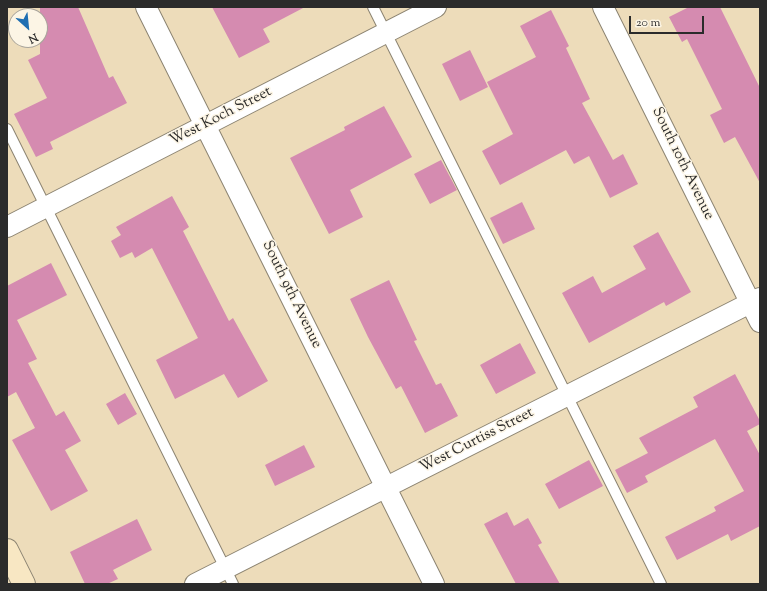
<!DOCTYPE html>
<html>
<head>
<meta charset="utf-8">
<style>
  body { margin:0 }
  #map { position:relative; width:767px; height:591px; overflow:hidden; background:#eddcba; font-family:"Sorts Mill Goudy",serif }
  canvas { display:block }
  .frame { position:absolute; inset:0; border:8px solid #2b2b2b; pointer-events:none }
  .north { position:absolute; left:8px; top:8px; width:40px; height:40px; box-sizing:border-box; background:#fcf5e5; border:1px solid #a8a49b; border-radius:50%; rotate:153deg; font-size:11px; font-weight:700; line-height:16px; text-align:center; color:#2b2b2b }
  .north::after { content:''; display:block; margin:auto; width:14px; height:18px; background:#1f6fb2; clip-path:polygon(50% 0,100% 100%,50% 72%,0 100%) }
  .scale { position:absolute; left:629px; top:16px; width:75px; height:18px; box-sizing:border-box; border:2px solid #2b2b2b; border-top:0; padding-left:5px; font-size:12px; line-height:14px; white-space:nowrap; color:#2b2b2b; -webkit-text-stroke:3px #fcf5e5; paint-order:stroke }
</style>
</head>
<body>
<div id="map">
<canvas width="767" height="591"></canvas>
<div class="frame"></div>
<div class="north">N</div>
<div class="scale">20 m</div>
</div>
<script>
const ctx = document.querySelector('canvas').getContext('2d');
ctx.lineJoin = 'round';
function fill(path, color) { ctx.fillStyle = color; ctx.fill(path, 'evenodd'); }
function stroke(path, color, width, dash) { ctx.strokeStyle = color; ctx.lineWidth = width; ctx.lineCap = dash ? 'butt' : 'round'; ctx.setLineDash(dash || []); ctx.stroke(path); }
function label(font, color, halo, rows, align = 'center') {
  ctx.font = font + ' "Sorts Mill Goudy",serif'; ctx.lineWidth = 3; ctx.setLineDash([]); ctx.textBaseline = 'middle'; ctx.strokeStyle = halo; ctx.fillStyle = color; for (const [text, x, y, turn = 0] of rows) {
    ctx.save(); ctx.translate(x, y); ctx.rotate((+turn || 0) * Math.PI / 180); ctx.textAlign = isNaN(turn) ? turn : align; if (halo) ctx.strokeText(text, 0, 0); ctx.fillText(text, 0, 0); ctx.restore();
  }
}
const building = new Path2D(`
  M 40,7 L 78,7 L 109,78 L 113,76 L 127,103 L 50,142 L 53,149 L 36,157 L 14,114 L 47,98 L 28,60 L 40,54 Z
  M 212,7 L 305,7 L 263,29 L 270,42 L 239,58 Z
  M 689,7 L 720,7 L 760,88 L 760,183 L 735,137 L 724,143 L 710,115 L 722,109 L 687,39 L 682,42 L 669,17 Z
  M 551,10 L 569,46 L 566,48 L 590,99 L 582,103 L 613,160 L 623,154 L 638,184 L 610,198 L 589,156 L 574,164 L 566,150 L 500,185 L 482,151 L 513,134 L 487,82 L 536,57 L 520,26 Z
  M 470,50 L 488,87 L 460,101 L 442,64 Z
  M 384,106 L 412,157 L 350,190 L 363,217 L 329,234 L 290,158 L 345,130 L 344,127 Z
  M 441,160 L 457,190 L 430,204 L 414,174 Z
  M 172,196 L 189,227 L 183,231 L 229,321 L 233,318 L 268,381 L 238,398 L 224,374 L 175,399 L 156,360 L 198,338 L 152,248 L 135,258 L 132,252 L 120,258 L 111,241 L 121,235 L 116,227 Z
  M 522,202 L 535,229 L 503,244 L 490,218 Z
  M 658,232 L 691,292 L 666,306 L 664,302 L 589,343 L 562,293 L 593,276 L 602,293 L 646,269 L 633,246 Z
  M 51,263 L 67,295 L 17,320 L 37,359 L 28,363 L 56,416 L 64,411 L 81,441 L 65,450 L 88,491 L 51,511 L 12,440 L 35,428 L 16,392 L 7,397 L 7,286 Z
  M 389,280 L 417,340 L 414,341 L 436,385 L 441,383 L 458,416 L 425,433 L 401,386 L 396,389 L 368,337 L 350,299 Z
  M 520,343 L 536,373 L 496,394 L 480,365 Z
  M 735,374 L 760,421 L 760,424 L 747,431 L 760,455 L 760,526 L 731,541 L 728,534 L 677,560 L 665,537 L 716,511 L 714,507 L 744,491 L 715,439 L 645,476 L 648,482 L 627,493 L 615,470 L 648,453 L 639,438 L 698,407 L 693,397 Z
  M 125,393 L 137,414 L 118,425 L 106,404 Z
  M 304,445 L 315,467 L 275,486 L 265,465 Z
  M 589,460 L 603,486 L 559,509 L 545,484 Z
  M 507,512 L 514,526 L 528,518 L 542,543 L 538,545 L 560,584 L 516,584 L 484,524 Z
  M 137,519 L 152,550 L 113,570 L 118,579 L 107,584 L 85,584 L 70,552 Z`);
const lane = new Path2D(`
  M 373,7 L 661,584
  M 7,129 L 233,584`);
const street = new Path2D(`
  M 146,7 L 434,584
  M 603,7 L 760,322
  M 7,227 L 436,7
  M 195,584 L 760,298`);
const secondary = new Path2D(`
  M 7,550 L 24,584`);
const streetNames = [
  ["West Koch Street",221,117,-27],
  ["South 10th Avenue",682,164,64],
  ["South 9th Avenue",291,295,64],
  ["West Curtiss Street",477,441,-27]
];
fill(building, '#d58bb0');
stroke(lane, '#8c8472', 12);
stroke(street, '#8c8472', 22);
stroke(secondary, '#8c8472', 24);
stroke(lane, '#fff', 10);
stroke(street, '#fff', 20);
stroke(secondary, '#f8e7c3', 22);
label('15px', '#2b2b2b', '#fcf5e5', streetNames);
</script>
</body>
</html>
